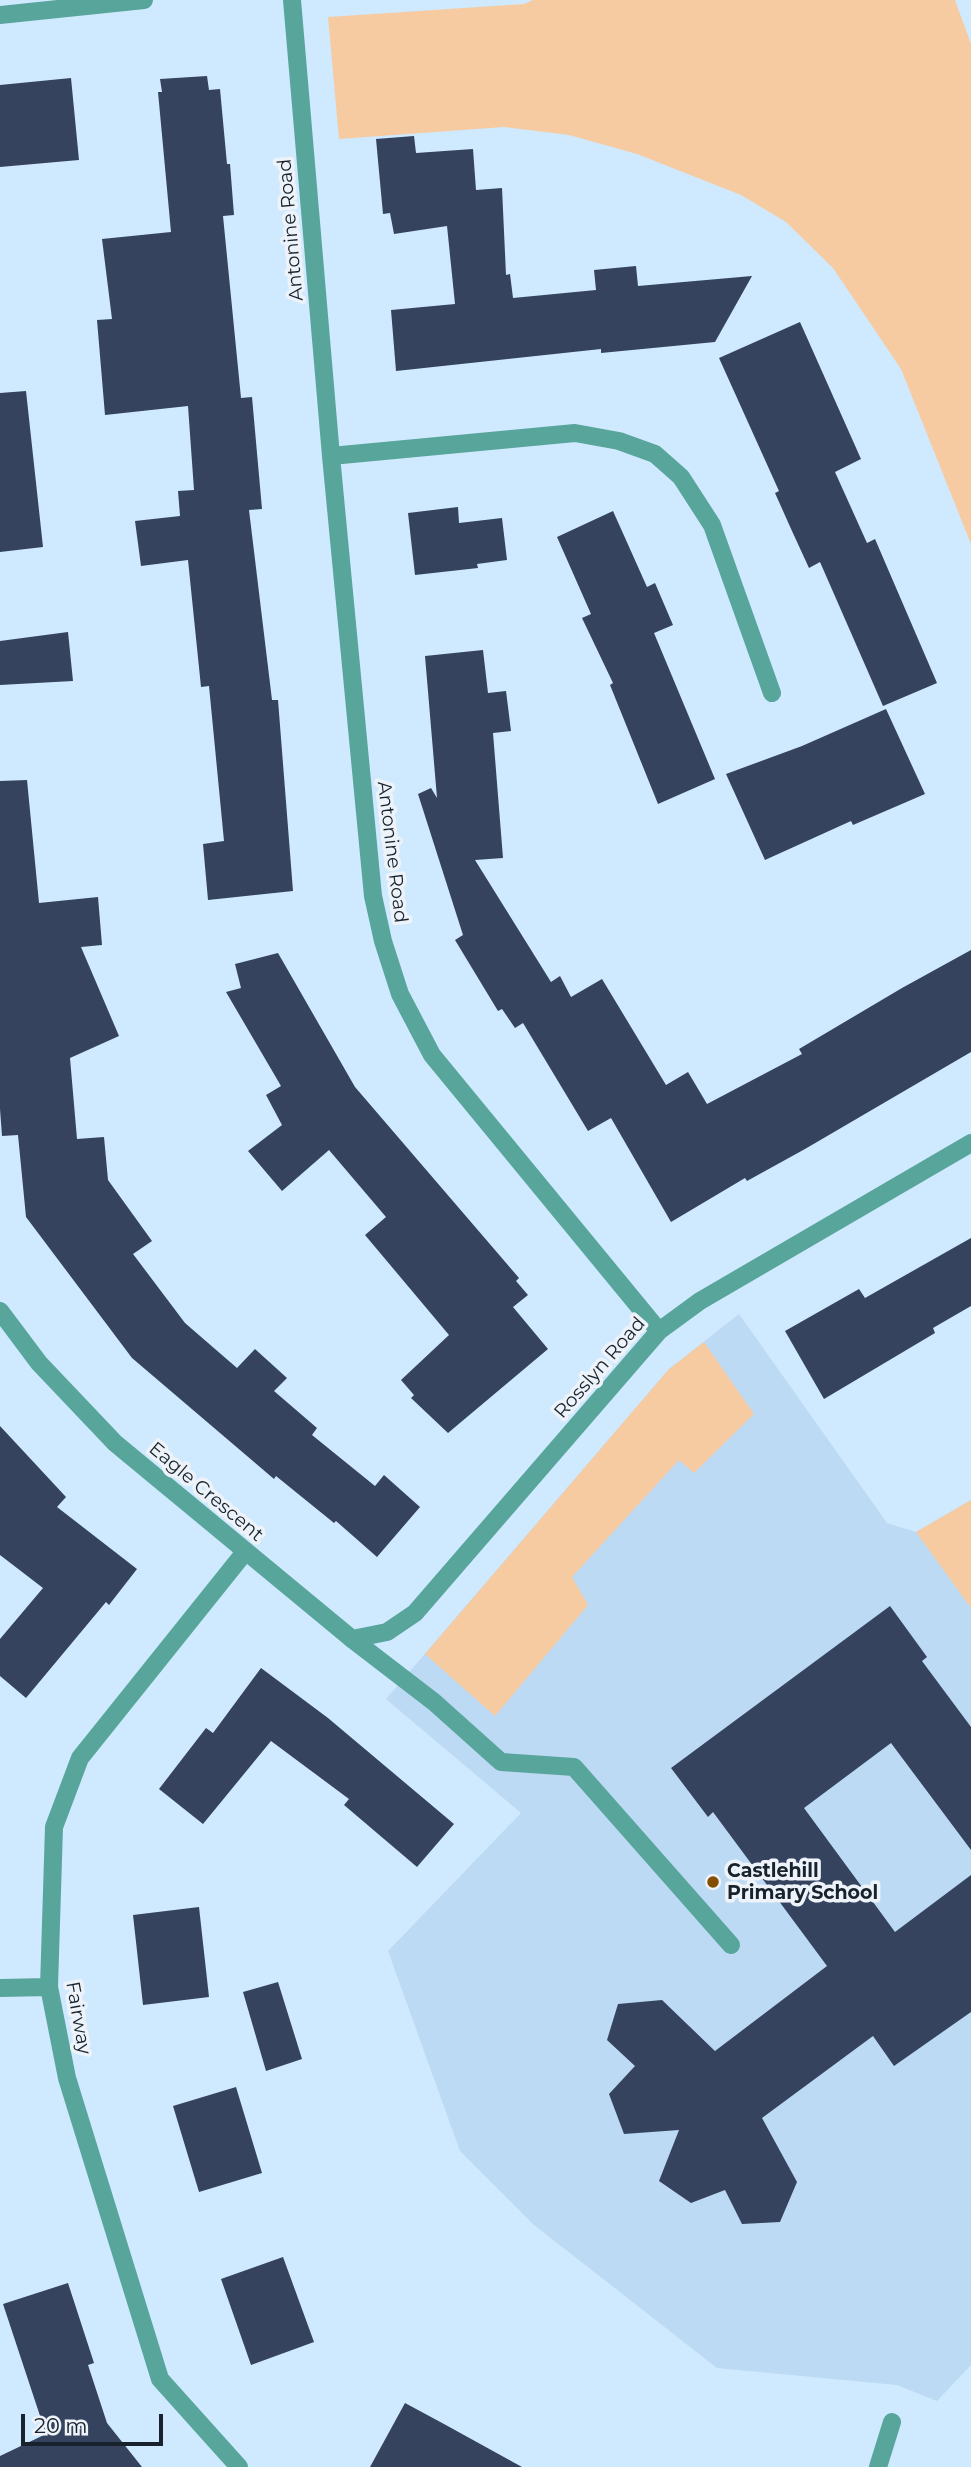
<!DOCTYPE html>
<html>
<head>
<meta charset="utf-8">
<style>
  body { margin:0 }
  #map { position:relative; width:971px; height:2467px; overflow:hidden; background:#cfe9ff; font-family:Montserrat,sans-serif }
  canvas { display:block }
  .scale { position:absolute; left:21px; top:2414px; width:142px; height:32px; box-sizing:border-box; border:4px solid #17222d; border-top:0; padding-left:9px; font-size:21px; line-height:24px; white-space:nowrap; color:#17222d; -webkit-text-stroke:5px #edf3f9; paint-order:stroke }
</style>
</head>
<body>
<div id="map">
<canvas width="971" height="2467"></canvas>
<div class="scale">20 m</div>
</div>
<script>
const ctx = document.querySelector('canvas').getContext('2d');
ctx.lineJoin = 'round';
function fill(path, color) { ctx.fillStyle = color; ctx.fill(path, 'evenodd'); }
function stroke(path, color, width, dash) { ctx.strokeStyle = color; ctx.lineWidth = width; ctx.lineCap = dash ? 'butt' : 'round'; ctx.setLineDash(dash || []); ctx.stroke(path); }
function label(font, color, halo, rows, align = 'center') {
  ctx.font = font + ' Montserrat,sans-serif'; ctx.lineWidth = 7; ctx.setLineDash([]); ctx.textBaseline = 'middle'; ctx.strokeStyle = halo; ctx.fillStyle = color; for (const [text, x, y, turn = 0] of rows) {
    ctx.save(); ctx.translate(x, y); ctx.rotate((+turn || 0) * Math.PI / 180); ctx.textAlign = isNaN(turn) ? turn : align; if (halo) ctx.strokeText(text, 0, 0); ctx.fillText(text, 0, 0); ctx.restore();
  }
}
const built = new Path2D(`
  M 739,1314 L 887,1523 L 916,1532 L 971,1500 L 971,2365 L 937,2401 L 897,2385 L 717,2368 L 534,2225 L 460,2151 L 388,1951 L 521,1813 L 386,1699 L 669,1369 Z`);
const green = new Path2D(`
  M 533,0 L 955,0 L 971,44 L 971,544 L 901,369 L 833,268 L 786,222 L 741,195 L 637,154 L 569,135 L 504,127 L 339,139 L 328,17 L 524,4 Z
  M 704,1342 L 754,1414 L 694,1473 L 679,1460 L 572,1577 L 588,1605 L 495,1716 L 425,1654 L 669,1369 Z
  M 971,1500 L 971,1608 L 916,1532 Z`);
const building = new Path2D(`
  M 207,76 L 209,90 L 220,89 L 227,164 L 230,164 L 234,215 L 223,216 L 241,398 L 252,397 L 262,509 L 249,510 L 272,700 L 278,700 L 293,891 L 208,900 L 203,844 L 224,841 L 209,686 L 201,687 L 188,560 L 141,566 L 135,521 L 180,516 L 178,491 L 194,490 L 188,406 L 105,415 L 97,320 L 112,319 L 102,239 L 171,232 L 158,92 L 162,92 L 160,79 Z
  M 71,78 L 79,160 L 0,167 L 0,85 Z
  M 414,136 L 416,153 L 473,149 L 476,190 L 502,188 L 506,275 L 510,274 L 513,298 L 596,290 L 594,270 L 636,266 L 638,286 L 752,276 L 715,342 L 601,353 L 601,349 L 396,371 L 391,310 L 455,304 L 447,226 L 394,234 L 390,213 L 383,214 L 376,139 Z
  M 800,322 L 861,459 L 835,472 L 867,543 L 875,539 L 937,683 L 883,706 L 820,562 L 809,568 L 792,531 L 775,493 L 779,491 L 719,358 Z
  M 26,391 L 43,547 L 0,552 L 0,393 Z
  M 458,507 L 459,523 L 502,518 L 507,560 L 477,564 L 478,568 L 415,575 L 408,513 Z
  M 613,511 L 647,587 L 655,583 L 673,625 L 654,633 L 715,779 L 658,804 L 610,685 L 613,683 L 582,618 L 591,614 L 557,537 Z
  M 68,632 L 73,681 L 0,685 L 0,641 Z
  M 483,650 L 488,693 L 506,691 L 511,731 L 493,733 L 503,858 L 475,860 L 551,982 L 560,976 L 571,997 L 602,979 L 666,1085 L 688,1072 L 707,1104 L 802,1054 L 799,1049 L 902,988 L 971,950 L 971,1052 L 805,1149 L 747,1181 L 745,1178 L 671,1222 L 611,1118 L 588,1131 L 523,1023 L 515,1028 L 502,1009 L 498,1011 L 455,940 L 463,935 L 418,794 L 431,788 L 437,798 L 425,656 Z
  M 886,709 L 925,794 L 853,825 L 851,821 L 765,860 L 726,774 L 802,746 Z
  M 27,780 L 39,903 L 98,897 L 102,945 L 81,947 L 119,1036 L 70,1058 L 77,1139 L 104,1137 L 108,1180 L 152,1241 L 133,1254 L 185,1323 L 237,1368 L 255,1349 L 287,1378 L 274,1391 L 317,1428 L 312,1435 L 375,1486 L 384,1475 L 420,1507 L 377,1557 L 336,1521 L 334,1523 L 276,1476 L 274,1479 L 132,1358 L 26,1217 L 18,1135 L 2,1136 L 0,1109 L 0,781 Z
  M 278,953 L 355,1087 L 519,1278 L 516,1281 L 528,1295 L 513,1307 L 548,1349 L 448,1433 L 411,1398 L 414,1395 L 401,1380 L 449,1335 L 365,1235 L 386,1217 L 329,1150 L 282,1191 L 248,1151 L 282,1125 L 266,1095 L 281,1086 L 226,992 L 241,988 L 235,964 Z
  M 971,1238 L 971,1306 L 933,1328 L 935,1333 L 824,1399 L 785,1331 L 859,1289 L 865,1298 Z
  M 0,1426 L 66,1497 L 57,1507 L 137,1569 L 109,1605 L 106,1602 L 26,1698 L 0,1676 L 0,1639 L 43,1588 L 0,1555 Z
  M 890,1606 L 927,1657 L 922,1661 L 971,1727 L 971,1850 L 891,1743 L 804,1808 L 895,1932 L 971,1875 L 971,2012 L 894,2066 L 873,2036 L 762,2118 L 797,2182 L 780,2222 L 742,2224 L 725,2190 L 691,2203 L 659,2181 L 679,2130 L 624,2134 L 609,2094 L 635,2066 L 607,2040 L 618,2004 L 662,2000 L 715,2051 L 827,1966 L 713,1812 L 708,1817 L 671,1768 Z
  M 261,1668 L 328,1718 L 454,1824 L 417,1867 L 344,1805 L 349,1799 L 271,1741 L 203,1824 L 159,1789 L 206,1728 L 213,1733 Z
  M 199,1907 L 209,1997 L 143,2005 L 133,1915 Z
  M 278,1982 L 302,2059 L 266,2071 L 243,1992 Z
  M 236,2087 L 262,2173 L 199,2192 L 173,2106 Z
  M 283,2257 L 314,2342 L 251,2365 L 221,2279 Z
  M 68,2283 L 94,2363 L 88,2365 L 107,2423 L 142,2467 L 0,2467 L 0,2456 L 46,2434 L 3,2304 Z
  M 405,2403 L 444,2424 L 522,2467 L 370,2467 Z`);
const service = new Path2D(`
  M 352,1639 L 434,1702 L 501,1762 L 574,1767 L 731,1945`);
const minor = new Path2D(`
  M 292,0 L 331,456 L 373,896 L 383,941 L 400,994 L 432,1055 L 659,1331
  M 0,15 L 144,0
  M 331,456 L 575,433 L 619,441 L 655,454 L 681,477 L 712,525 L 772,693
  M 0,1311 L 39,1363 L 115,1443 L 352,1639 L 387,1632 L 415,1613 L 659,1331 L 700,1301 L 971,1143
  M 0,1988 L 49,1987
  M 239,2467 L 160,2379 L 67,2078 L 49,1987 L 54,1827 L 80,1758 L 245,1552
  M 878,2467 L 892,2422`);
const markers = [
  [713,1882,7,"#854d00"]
];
const streetNames = [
  ["Antonine Road",291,230,-95],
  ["Antonine Road",392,852,83],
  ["Rosslyn Road",600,1368,-49],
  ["Eagle Crescent",206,1492,40],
  ["Fairway",78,2018,80]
];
const poiNames = [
  ["Castlehill",727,1871],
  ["Primary School",727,1893]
];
fill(built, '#bcdaf4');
fill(green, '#f7cba1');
fill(building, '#35435f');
stroke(service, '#58a59b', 18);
stroke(minor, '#58a59b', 18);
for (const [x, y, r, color] of markers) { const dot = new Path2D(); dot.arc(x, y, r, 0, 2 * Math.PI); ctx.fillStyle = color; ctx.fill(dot); stroke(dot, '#edf3f9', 2.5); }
label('19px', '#17222d', '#edf3f9', streetNames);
label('bold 19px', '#17222d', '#edf3f9', poiNames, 'left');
</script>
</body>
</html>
